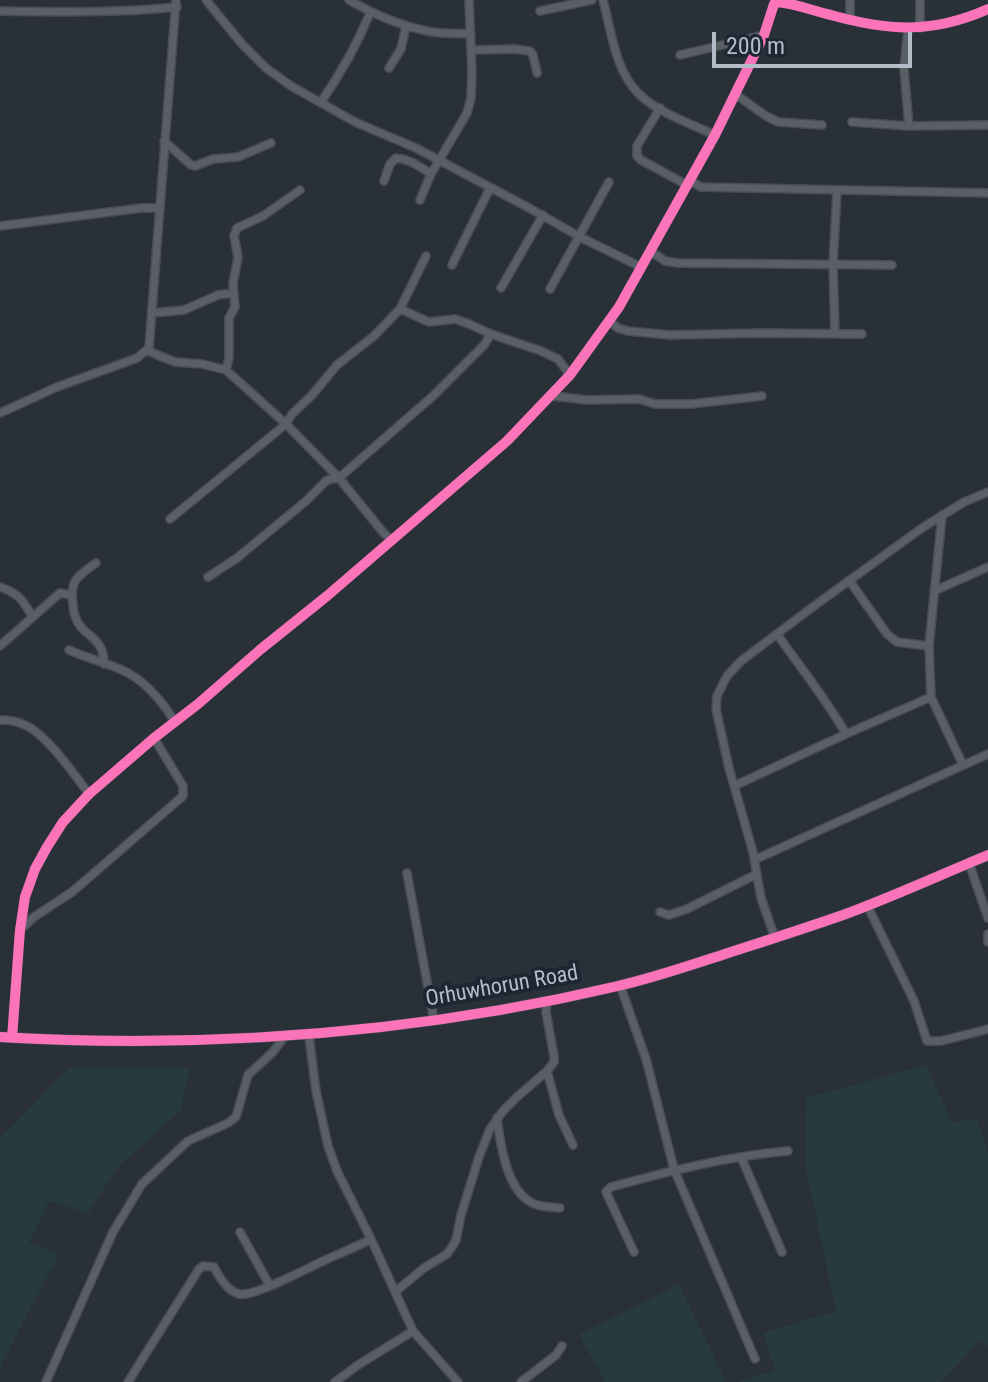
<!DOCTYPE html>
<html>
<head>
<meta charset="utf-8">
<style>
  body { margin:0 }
  #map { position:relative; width:988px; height:1382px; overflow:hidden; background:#2a3038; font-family:"Roboto Condensed",sans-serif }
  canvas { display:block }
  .scale { position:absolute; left:712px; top:32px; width:200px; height:36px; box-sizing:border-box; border:4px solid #b4bcc9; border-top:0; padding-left:10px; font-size:24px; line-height:28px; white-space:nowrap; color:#b4bcc9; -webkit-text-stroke:6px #1d2633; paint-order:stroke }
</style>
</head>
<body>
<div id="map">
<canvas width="988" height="1382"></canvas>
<div class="scale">200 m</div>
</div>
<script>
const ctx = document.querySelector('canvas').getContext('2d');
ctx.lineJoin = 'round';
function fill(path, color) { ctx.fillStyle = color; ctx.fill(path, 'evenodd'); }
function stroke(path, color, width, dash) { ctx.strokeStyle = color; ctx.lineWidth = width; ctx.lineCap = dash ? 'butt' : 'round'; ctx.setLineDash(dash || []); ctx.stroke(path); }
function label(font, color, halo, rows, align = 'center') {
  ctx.font = font + ' "Roboto Condensed",sans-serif'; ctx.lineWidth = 8; ctx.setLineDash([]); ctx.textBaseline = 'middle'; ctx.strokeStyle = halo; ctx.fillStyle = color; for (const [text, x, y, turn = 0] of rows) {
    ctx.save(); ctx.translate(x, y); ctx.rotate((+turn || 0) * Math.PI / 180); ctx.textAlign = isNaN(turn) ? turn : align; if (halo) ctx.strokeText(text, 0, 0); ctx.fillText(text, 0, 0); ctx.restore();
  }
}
const green = new Path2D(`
  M 926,1065 L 952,1122 L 977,1119 L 988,1153 L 988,1346 L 981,1340 L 941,1382 L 739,1382 L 775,1370 L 763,1333 L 836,1311 L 805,1164 L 806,1098 Z
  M 69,1068 L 190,1068 L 181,1110 L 118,1167 L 88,1213 L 49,1201 L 29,1243 L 59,1254 L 0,1367 L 0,1138 Z
  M 679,1284 L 726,1382 L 605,1382 L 579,1335 Z`);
const minor = new Path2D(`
  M 206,0 L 242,44 L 266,68 L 291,86 L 355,122 L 416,148 L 531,209 L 580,237 L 641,267
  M 349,0 C 375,15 403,27 433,32 C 445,34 459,33 471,34
  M 603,0 C 611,30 615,70 638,93 C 656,112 691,124 715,135
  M 920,0 L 920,28
  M 0,11 C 59,12 118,13 177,7
  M 540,11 L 592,0
  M 850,20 L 850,0
  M 472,50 L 514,49 L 530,51 L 533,55 L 537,73
  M 680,55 L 764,35
  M 389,68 L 401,49 L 406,26
  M 735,94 L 766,116 L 778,122 L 822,125
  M 321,102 C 341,73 357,45 370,13
  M 660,108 L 637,146 L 637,156 L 641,160 L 687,185
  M 852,122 L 909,126 L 904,69 L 908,28
  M 909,126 L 988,125
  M 164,141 L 191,165 L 195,166 L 213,159 L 238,157 L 271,143
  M 690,180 L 700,187 L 988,193
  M 384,181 L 390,164 L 396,158 C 410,159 420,167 431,174
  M 420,200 L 431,174 L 467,113 L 471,98 L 472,72 L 469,0
  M 0,226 L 141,208 L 160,208
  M 650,251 L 665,261 L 678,263 L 892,265
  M 426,256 L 400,309 L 429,322 L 455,319 L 469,324 L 491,334 L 541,351 L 558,359 L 570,375
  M 452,265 L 490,188
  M 501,288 L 543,215
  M 550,289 L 609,182
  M 152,313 L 184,310 L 218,295 L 233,293
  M 609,321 L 618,328 L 628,331 L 670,335 L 762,333 L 862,334
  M 835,334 L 833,264 L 837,191
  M 148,351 L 175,362 L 202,364 L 226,370
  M 552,396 L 588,400 L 639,399 L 655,404 L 691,404 L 762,396
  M 0,413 L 57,387 L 137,358 L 149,348 L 176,0
  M 942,515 L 929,646 L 931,697 L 963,765
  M 170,519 L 286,424 L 226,370 L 229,358 L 229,318 L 235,307 L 233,284 L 238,257 L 234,236 L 237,228 L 263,216 L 300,190
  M 391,540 L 382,531 L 339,478 L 286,424 L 292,414 L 312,395 L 337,365 L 374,336 L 400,309
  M 96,563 C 79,575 69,580 73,604 C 73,606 74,614 75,616 C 82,638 104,635 104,664
  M 208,577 L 237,558 L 306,501 L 326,481 L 331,479 L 339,478 L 433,396 L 484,345 L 491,334
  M 849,580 L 887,634 L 897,642 L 929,646
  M 0,587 C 20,594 22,600 33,617
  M 934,591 L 988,567
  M 777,634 C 800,667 826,699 846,734
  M 0,646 L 60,593 L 71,595
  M 69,650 C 86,658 105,662 122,670 C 145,680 162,701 175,722
  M 0,720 C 8,720 17,721 25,725 C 46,734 75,775 89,794
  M 734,786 L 846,734 L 931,697
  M 754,860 L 988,754
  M 969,863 L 988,918
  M 407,873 L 434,1020
  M 867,905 L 914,1001 L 927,1041 L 941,1041 L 988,1029
  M 660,912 L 669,915 L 687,909 L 757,874
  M 20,930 L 34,917 L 72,892 L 183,796 L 183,786 L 154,738
  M 988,934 L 988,942
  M 775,938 L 761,898 L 753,852 L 729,768 L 716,709 L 717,696 L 727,676 L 741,661 L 814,606 L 922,528 L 964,502 L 988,492
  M 620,985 L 646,1059 L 674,1169 L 755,1359
  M 309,1036 L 316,1091 L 328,1146 L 337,1171 L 371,1239 L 413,1331 L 458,1382
  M 12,1038 L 20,930 L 25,897 L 35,869 L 47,847 L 63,822 L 89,794 L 154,738 L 198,704 L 261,649 L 327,596 L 507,441 L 570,375 L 619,307 L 715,135 L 764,35 L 774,4 L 776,2 C 795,3 813,11 831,15 C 888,31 932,34 988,9
  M 547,1071 L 559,1115 L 573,1145
  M 497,1118 C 500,1142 506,1187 529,1201 C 537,1207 550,1207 560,1208
  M 741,1157 L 782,1252
  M 240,1232 L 270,1286
  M 634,1252 L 606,1192 L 611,1187 C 670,1171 728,1156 788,1151
  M 395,1292 L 424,1268 L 447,1254 L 452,1247 L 456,1240 L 461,1215 L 479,1157 L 490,1129 L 503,1111 L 518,1096 L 547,1071 L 554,1062 L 554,1056 L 546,1012 L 547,1001
  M 46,1382 L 113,1232 L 142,1184 L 188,1141 L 228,1123 L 236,1117 L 248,1075 L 273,1052 L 284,1037
  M 128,1382 L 199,1269 L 203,1266 L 214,1267 C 219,1277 228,1291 239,1294 C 253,1297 295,1274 309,1268 C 329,1257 351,1250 371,1239
  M 335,1382 L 358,1365 L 413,1331
  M 521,1382 L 556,1355 L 562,1346`);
const tertiary = new Path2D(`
  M 0,1037 C 209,1049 414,1034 618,986 C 653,978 688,966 722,955 C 762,942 803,929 843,915 C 892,897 940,875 988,855`);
const cycleway = new Path2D(`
  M 0,1037 C 209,1049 414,1034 618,986 C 653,978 688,966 722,955 C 762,942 803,929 843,915 C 892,897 940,875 988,855
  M 12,1038 L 20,930 L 25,897 L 35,869 L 47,847 L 63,822 L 89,794 L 154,738 L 198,704 L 261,649 L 327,596 L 507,441 L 570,375 L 619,307 L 715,135 L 764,35 L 774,4 L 776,2 C 795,3 813,11 831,15 C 888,31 932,34 988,9`);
const streetNames = [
  ["Orhuwhorun Road",502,987,-10]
];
fill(green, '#273a3e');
stroke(minor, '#484c53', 10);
stroke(tertiary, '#484c53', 11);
stroke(minor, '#5a5e66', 7);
stroke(tertiary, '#5a5e66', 8);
stroke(cycleway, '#fb73b8', 10);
label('22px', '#b4bcc9', '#1d2633', streetNames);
</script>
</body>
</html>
